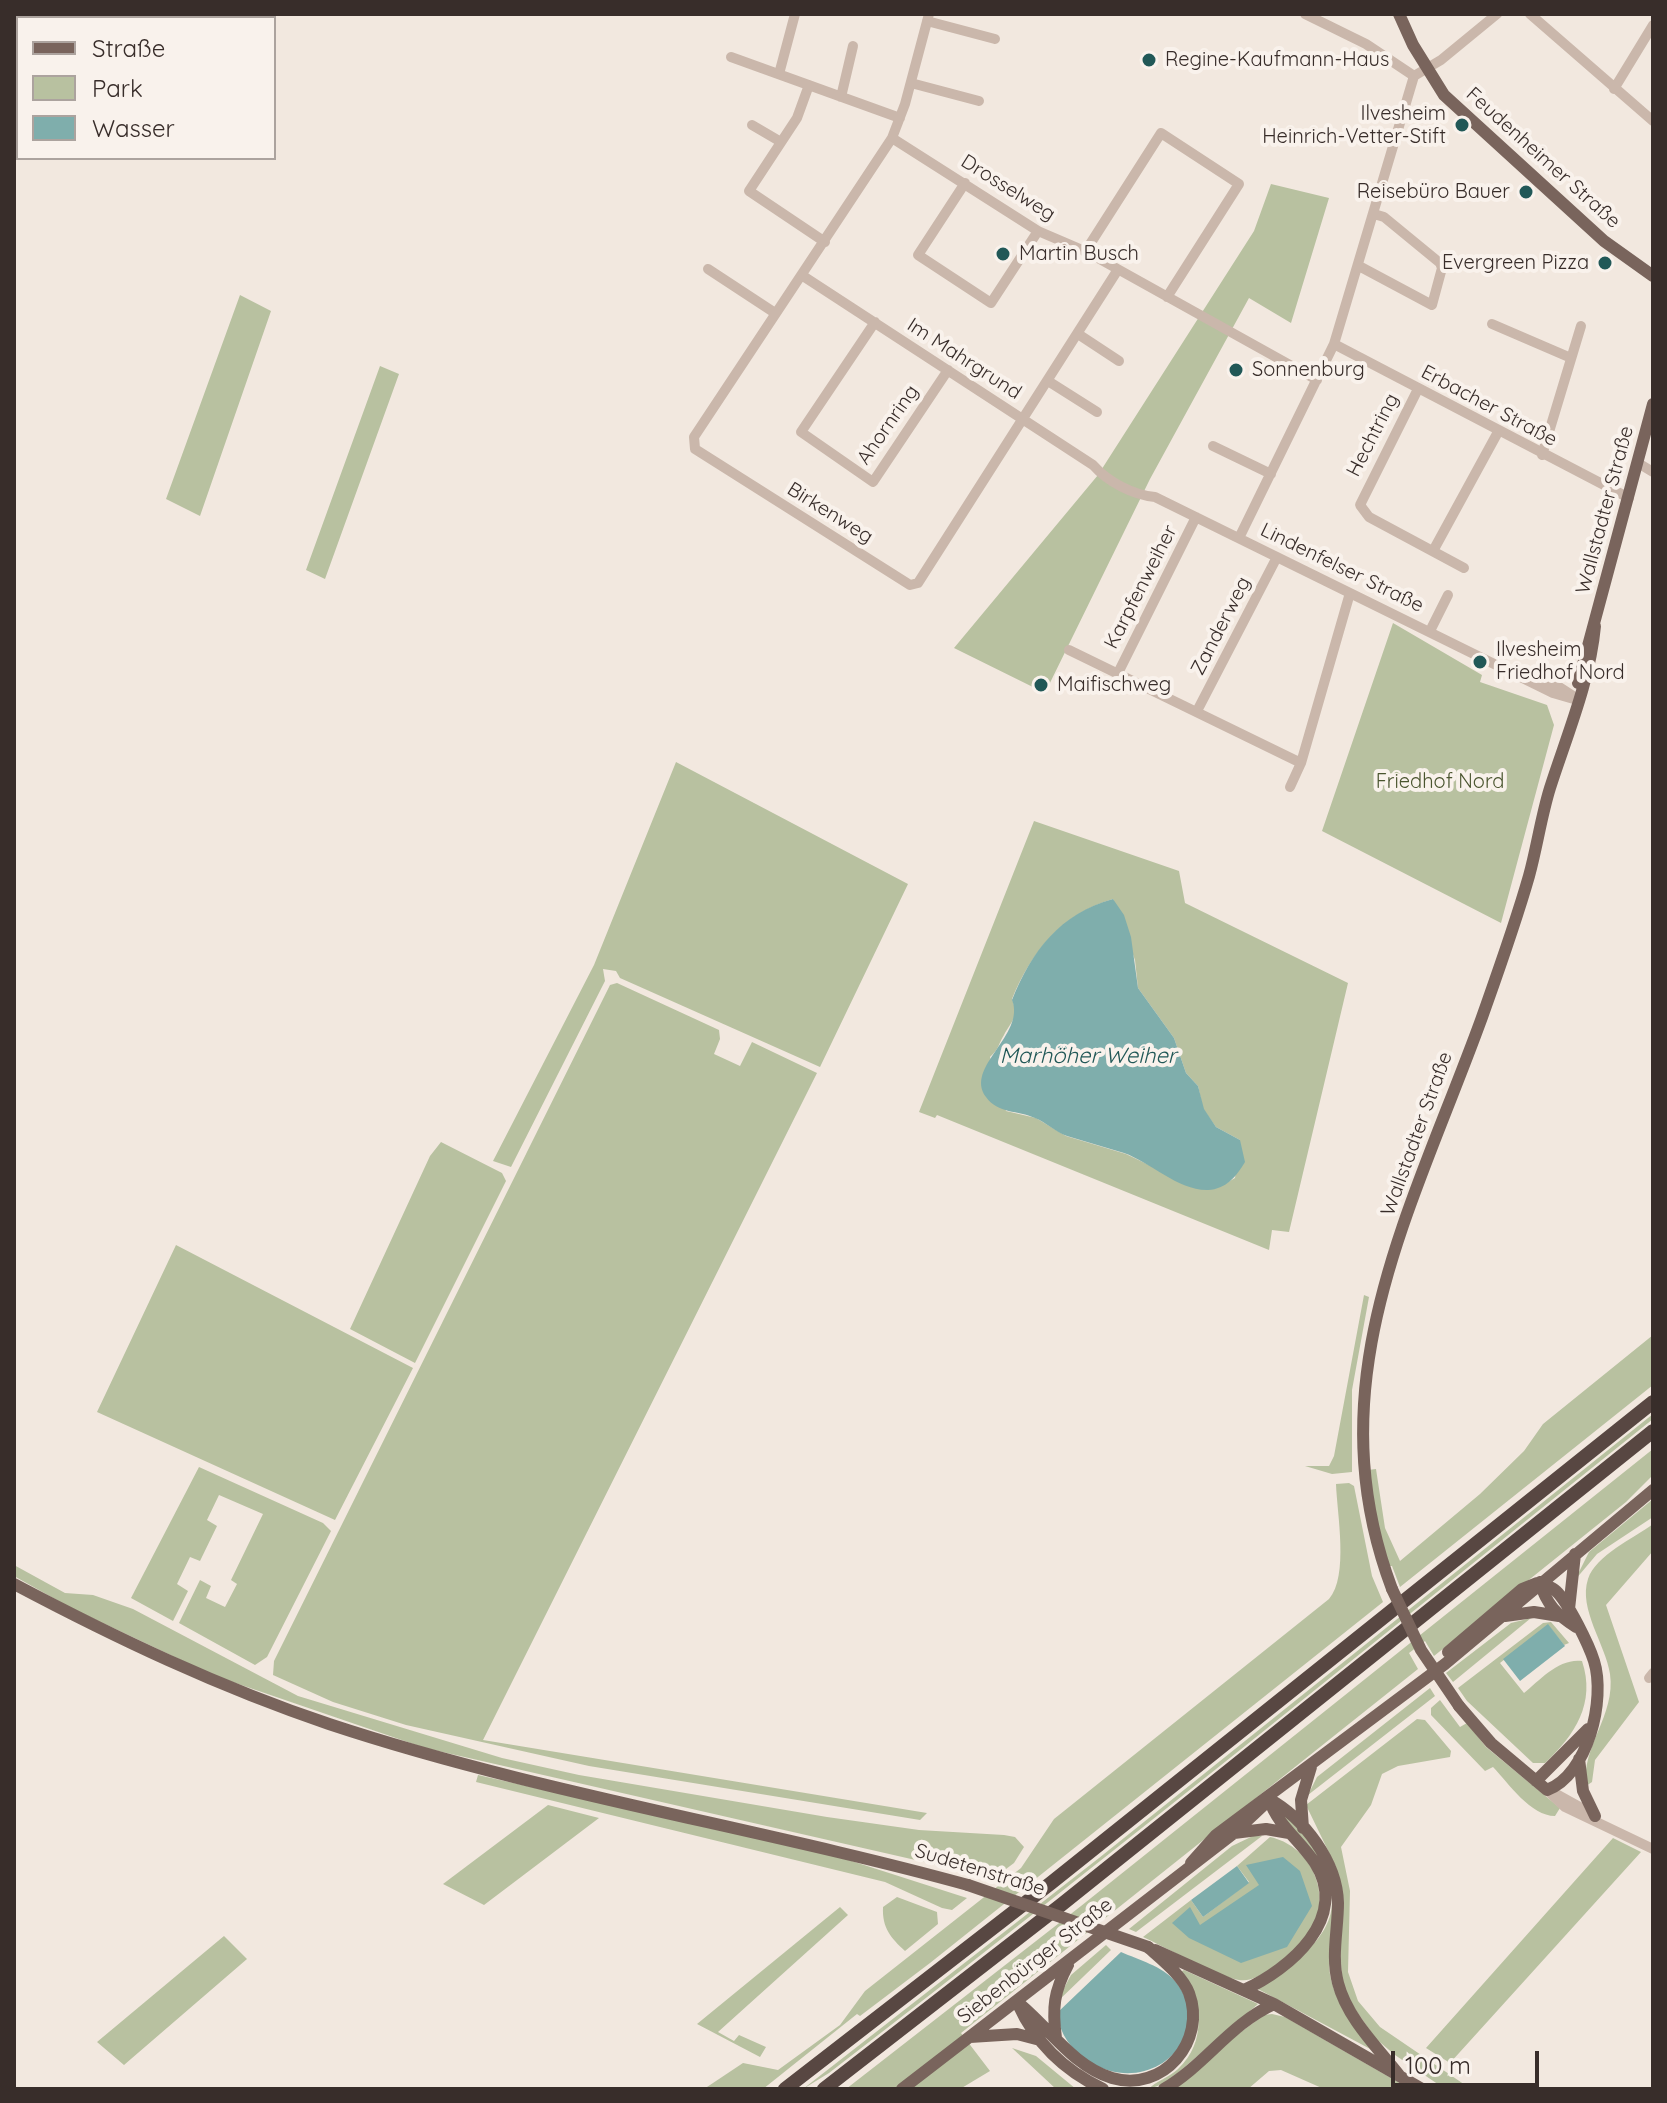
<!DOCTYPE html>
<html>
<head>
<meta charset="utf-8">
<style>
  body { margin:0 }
  #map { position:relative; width:1667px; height:2103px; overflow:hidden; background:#f2e8df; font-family:Quicksand,sans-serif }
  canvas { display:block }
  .frame { position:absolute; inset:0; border:16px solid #382d2a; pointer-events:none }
  .legend { position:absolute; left:16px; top:16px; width:260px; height:144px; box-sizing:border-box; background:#f9f2ec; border:2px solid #aca39e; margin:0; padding:10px 14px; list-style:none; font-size:24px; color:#382d2a }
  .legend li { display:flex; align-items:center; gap:16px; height:40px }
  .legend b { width:40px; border:2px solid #aca39e }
  .scale { position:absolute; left:1391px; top:2051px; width:148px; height:36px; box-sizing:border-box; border:4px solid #382d2a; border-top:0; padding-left:10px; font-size:24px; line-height:28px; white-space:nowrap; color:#382d2a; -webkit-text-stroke:6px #f9f2ec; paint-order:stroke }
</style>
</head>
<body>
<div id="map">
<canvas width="1667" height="2103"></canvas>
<div class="frame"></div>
<ul class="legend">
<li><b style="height:10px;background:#79645c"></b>Straße</li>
<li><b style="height:22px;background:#b8c1a0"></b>Park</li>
<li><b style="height:22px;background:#7faeac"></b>Wasser</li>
</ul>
<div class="scale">100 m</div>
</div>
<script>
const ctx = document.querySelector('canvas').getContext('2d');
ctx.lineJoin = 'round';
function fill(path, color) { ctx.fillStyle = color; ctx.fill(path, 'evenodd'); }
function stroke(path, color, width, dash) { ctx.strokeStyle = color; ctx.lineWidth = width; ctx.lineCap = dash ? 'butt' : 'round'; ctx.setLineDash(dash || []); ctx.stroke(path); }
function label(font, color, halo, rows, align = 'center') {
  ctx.font = font + ' Quicksand,sans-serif'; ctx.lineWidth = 8; ctx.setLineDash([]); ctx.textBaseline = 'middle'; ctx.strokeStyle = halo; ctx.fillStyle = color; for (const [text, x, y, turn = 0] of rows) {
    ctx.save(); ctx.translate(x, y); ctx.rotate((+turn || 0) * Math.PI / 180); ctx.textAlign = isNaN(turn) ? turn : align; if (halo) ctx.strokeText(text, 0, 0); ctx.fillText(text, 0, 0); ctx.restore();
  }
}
const green = new Path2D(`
  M 1271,184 L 1329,198 L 1291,323 L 1249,298 L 1150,479 L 1045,693 L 954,648 L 1098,475 L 1254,231 Z
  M 240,295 L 271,311 L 200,516 L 166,499 Z
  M 380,366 L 399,374 L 325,579 L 306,570 Z
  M 1393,623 L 1482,675 L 1480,682 L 1547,705 L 1554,725 L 1501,923 L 1322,831 Z
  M 676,762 L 908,884 L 820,1067 L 620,978 L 616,971 L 603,969 L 605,981 L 511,1167 L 493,1161 L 594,965 Z
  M 1034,821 L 1179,871 L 1185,903 L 1348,983 L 1289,1232 L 1272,1230 L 1269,1250 L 937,1115 L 935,1118 L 919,1112 ZM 1113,899 L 1135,960 L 1138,988 L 1174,1038 L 1186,1073 L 1198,1086 L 1203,1109 L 1216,1127 L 1240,1140 L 1235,1178 L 1221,1186 L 1197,1188 L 1126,1154 L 1066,1136 L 1036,1118 L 1006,1111 L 990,1057 C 1000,1048 998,1044 1004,1035 C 1012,1020 1019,1018 1012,999 C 1031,952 1063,913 1113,899 Z
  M 617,983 L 719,1030 L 720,1039 L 714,1054 L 740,1066 L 752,1042 L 817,1073 L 483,1740 L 927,1813 L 920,1820 L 589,1766 L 406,1725 L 333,1702 L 273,1675 L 274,1661 L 610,985 Z
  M 441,1142 L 502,1173 L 506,1181 L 415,1363 L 350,1329 L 430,1156 Z
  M 176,1245 L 413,1368 L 335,1520 L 97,1412 Z
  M 1364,1295 L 1369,1297 L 1352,1390 L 1352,1472 L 1332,1474 L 1305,1466 L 1329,1466 L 1334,1456 Z
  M 1653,1335 L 1653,1385 L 1400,1587 L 1392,1566 L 1389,1566 L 1378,1528 L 1368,1470 L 1376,1469 L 1385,1528 L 1400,1561 L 1480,1494 L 1524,1451 L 1543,1424 Z
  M 1653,1414 L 1653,1419 C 1379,1638 1107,1859 829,2073 L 803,2089 L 1099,1858 Z
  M 1653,1449 L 1653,1475 L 1626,1502 L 1434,1656 L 1425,1641 L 1409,1653 L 1418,1669 L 961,2033 L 990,2071 L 960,2089 L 846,2089 L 1081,1906 Z
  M 199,1467 L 323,1523 L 331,1531 L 267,1657 L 255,1665 L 179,1623 L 200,1580 L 211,1586 L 206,1598 L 225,1607 L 237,1584 L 231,1580 L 263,1514 L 219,1495 L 207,1520 L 217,1526 L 200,1561 L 190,1557 L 177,1584 L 188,1591 L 173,1621 L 131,1598 Z
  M 1349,1483 L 1354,1486 L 1372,1576 L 1383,1602 L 930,1963 L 860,2016 L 857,2014 L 763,2089 L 704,2089 L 743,2063 L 778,2070 L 840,2025 L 865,1991 L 1021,1868 L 1054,1819 L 1329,1599 C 1349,1576 1337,1514 1336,1484 Z
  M 1653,1499 L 1653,1517 L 1597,1554 L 1575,1580 L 1589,1552 Z
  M 1653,1524 L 1653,1551 L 1606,1605 L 1639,1702 L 1595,1760 L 1592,1782 L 1586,1786 C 1581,1747 1616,1715 1610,1674 C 1606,1645 1578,1609 1588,1579 C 1596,1555 1634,1538 1653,1524 Z
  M 14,1565 L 65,1593 L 93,1595 L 133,1609 L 298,1696 L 502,1758 L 579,1775 L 827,1817 L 919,1830 L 1004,1835 L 1015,1837 L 1024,1847 L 1014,1863 L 990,1881 L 933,1864 L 425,1748 L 215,1676 L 71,1608 L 14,1576 Z
  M 1531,1618 L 1453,1682 L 1446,1673 L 1511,1623 Z
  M 1551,1622 L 1569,1643 L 1564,1645 L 1548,1625 L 1500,1663 L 1524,1693 C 1540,1680 1559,1658 1582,1661 C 1596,1703 1575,1735 1545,1763 L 1533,1763 L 1467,1701 L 1458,1688 L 1543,1623 Z
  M 1430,1688 L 1435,1696 L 1308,1795 L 1317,1777 Z
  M 1440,1700 L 1460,1727 L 1467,1723 L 1486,1747 L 1560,1808 L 1555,1816 C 1531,1816 1509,1784 1493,1767 L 1485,1771 L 1431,1715 L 1431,1708 Z
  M 1417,1719 L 1425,1720 L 1451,1751 L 1450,1757 L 1398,1766 L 1382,1774 L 1371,1805 L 1341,1847 L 1350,1891 L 1348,1972 L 1358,2001 L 1380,2027 L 1471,2089 L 1445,2089 L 1395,2055 L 1375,2038 L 1349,2000 L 1342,1981 L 1336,1867 L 1306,1805 Z
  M 478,1775 L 836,1856 L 967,1898 L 952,1910 L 942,1908 L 885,1882 L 476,1782 Z
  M 548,1805 L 599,1818 L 484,1905 L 443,1884 Z
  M 1285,1812 C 1308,1840 1332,1866 1334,1903 C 1336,1931 1324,1955 1332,1983 C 1339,2009 1358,2030 1374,2051 L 1258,1989 C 1287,1967 1343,1935 1330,1889 C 1325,1873 1291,1833 1280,1817 Z
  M 1253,1836 L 1262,1836 L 1136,1932 L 1129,1929 L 1232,1846 Z
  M 1270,1837 C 1308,1845 1330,1888 1315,1924 C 1308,1941 1288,1957 1273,1968 C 1263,1974 1251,1982 1239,1980 C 1221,1978 1163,1946 1143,1937 L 1191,1900 L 1203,1917 L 1249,1882 L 1237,1866 Z
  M 1613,1838 L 1641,1852 L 1450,2063 L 1426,2048 Z
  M 897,1897 L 937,1912 L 938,1924 L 905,1951 C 891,1938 882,1928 883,1907 Z
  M 840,1907 L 848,1915 L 718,2032 L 734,2041 L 739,2035 L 766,2047 L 760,2057 L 697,2024 Z
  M 224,1936 L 247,1959 L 124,2065 L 97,2042 Z
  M 1106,1945 L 1111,1950 L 1056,2003 L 1071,1975 Z
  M 1184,1970 L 1258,2004 L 1166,2083 L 1149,2089 C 1154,2082 1170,2077 1178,2069 C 1207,2042 1203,2001 1180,1972 Z
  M 1272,2014 L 1285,2017 L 1410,2089 L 1324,2089 L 1281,2070 L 1269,2071 L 1248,2089 L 1175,2089 L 1222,2046 L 1264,2015 Z
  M 1012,2048 L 1036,2056 L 1076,2089 L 1056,2089 Z`);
const water = new Path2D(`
  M 1113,899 L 1124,915 L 1131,937 L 1138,988 L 1174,1038 L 1186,1073 L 1198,1086 L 1204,1109 L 1216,1127 L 1240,1140 L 1245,1162 C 1236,1177 1226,1189 1208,1190 C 1179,1191 1150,1162 1124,1153 C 1105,1147 1086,1142 1067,1136 C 1055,1132 1046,1122 1035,1118 C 1018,1110 998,1114 986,1097 C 964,1067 1026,1035 1012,1000 C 1032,950 1060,914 1113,899 Z
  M 1548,1624 L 1565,1646 L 1520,1681 L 1503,1659 Z
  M 1283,1857 L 1300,1871 L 1312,1906 L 1287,1947 L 1241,1963 L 1189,1938 L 1172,1923 L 1190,1907 L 1200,1925 L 1259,1885 L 1246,1865 Z
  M 1237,1866 L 1249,1883 L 1203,1917 L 1191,1900 Z
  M 1121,1952 C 1139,1960 1162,1966 1175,1981 C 1219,2034 1151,2100 1090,2062 C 1071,2050 1060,2035 1057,2013 Z`);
const minor = new Path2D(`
  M 929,14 L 905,104 L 892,138 L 694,437 L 695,449 L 910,585 L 918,583 L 1117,271
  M 1305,14 L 1366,44 L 1414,76
  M 1530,14 L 1653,121
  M 927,21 L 995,39
  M 731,57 L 900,118
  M 779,74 L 795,14
  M 911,83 L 979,101
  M 809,85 L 797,118 L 749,191 L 825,242
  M 1614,89 L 1653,25
  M 841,97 L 853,46
  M 752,125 L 781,142
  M 892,138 L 1038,231 L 1087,252 L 1317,380
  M 965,183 L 918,255 L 991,303 L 1038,231
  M 1085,252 L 1161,133 L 1239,184 L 1167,297
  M 1359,266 L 1432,305 L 1442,268 L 1440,263 L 1384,217 L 1374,214
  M 708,269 L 775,313
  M 803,276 L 1093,465 C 1108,482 1133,495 1155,497 L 1553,693 L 1577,700
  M 875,322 L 801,432 L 873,482 L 948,370
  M 1492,324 L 1571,358
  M 1078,334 L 1119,361
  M 1334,344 L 1629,498
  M 1048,381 L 1097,412
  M 1418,389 L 1360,505 L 1369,517 L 1464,568
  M 1213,446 L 1271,474
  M 1542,455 L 1581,326
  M 1638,463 L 1653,472
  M 1239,538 L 1334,344 L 1414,76 L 1441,60 L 1497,14
  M 1433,551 L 1498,432
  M 1430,631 L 1448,595
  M 1069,650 L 1301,763 L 1350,593
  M 1118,673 L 1196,517
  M 1537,680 L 1556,685 L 1573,696
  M 1197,711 L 1277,557
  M 1290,787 L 1301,763
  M 1649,1678 L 1653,1673
  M 1547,1790 L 1565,1807 L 1653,1849
  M 1556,1794 L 1594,1815`);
const major = new Path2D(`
  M 1399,14 L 1413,45 L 1444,95 L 1604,241 L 1653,276
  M 1578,683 L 1653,404
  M 1540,1582 C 1546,1604 1557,1615 1576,1627
  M 14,1584 C 116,1638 219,1687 329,1724 C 537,1793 757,1827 968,1885
  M 1392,1589 C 1314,1382 1411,1212 1481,1020 C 1498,972 1515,925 1529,876 C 1537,847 1541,817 1550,788 C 1567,735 1590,681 1595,626
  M 1569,1609 L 1575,1554
  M 1505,1616 L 1534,1612 L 1559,1616
  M 1448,1652 L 1522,1589 L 1537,1583
  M 1459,1706 L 1491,1743 L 1547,1790 C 1588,1775 1606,1699 1594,1661 C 1589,1645 1568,1602 1556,1591 C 1552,1587 1545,1585 1540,1582
  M 1579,1759 L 1583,1791 L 1595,1816
  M 1536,1781 L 1588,1729
  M 1269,1799 C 1304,1818 1337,1862 1338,1903 C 1338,1930 1331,1956 1338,1983 C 1347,2018 1377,2047 1399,2075
  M 1303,1828 L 1301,1800 L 1311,1767
  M 1234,1833 L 1266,1829 L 1289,1833
  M 1191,1863 L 1216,1835 L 1445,1664 L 1653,1490
  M 1155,1950 L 1274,2004 L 1422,2089
  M 1244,1990 C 1290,1969 1350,1918 1315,1863 C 1299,1839 1278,1826 1269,1799
  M 1016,2001 C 1048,2026 1072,2066 1112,2078 C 1163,2093 1207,2041 1189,1993 C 1182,1975 1162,1960 1148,1947
  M 1018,2004 C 1035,2042 1065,2071 1103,2089
  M 970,2037 L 1017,2034 L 1040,2040
  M 1056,2038 C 1052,2008 1054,1991 1068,1965
  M 902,2089 L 1234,1833 L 1267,1802
  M 1164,2089 C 1205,2065 1230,2024 1274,2004`);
const highway = new Path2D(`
  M 785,2089 L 1051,1883 L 1653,1402
  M 824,2089 L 1061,1905 L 1653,1431`);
const majorBridge = new Path2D(`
  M 1392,1589 L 1421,1650 L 1459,1706
  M 968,1885 L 1148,1947`);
const markers = [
  [1149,60,8,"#215857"],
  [1462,125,8,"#215857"],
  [1526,192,8,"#215857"],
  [1003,254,8,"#215857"],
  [1605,263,8,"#215857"],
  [1236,370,8,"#215857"],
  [1480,662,8,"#215857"],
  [1041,685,8,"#215857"]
];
const poiNames = [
  ["Regine-Kaufmann-Haus",1165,60],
  ["Ilvesheim",1446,114,"right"],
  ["Heinrich-Vetter-Stift",1446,137,"right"],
  ["Reisebüro Bauer",1510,192,"right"],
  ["Martin Busch",1019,254],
  ["Evergreen Pizza",1589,263,"right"],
  ["Sonnenburg",1252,370],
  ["Ilvesheim",1496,650],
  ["Friedhof Nord",1496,673],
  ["Maifischweg",1057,685]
];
const streetNames = [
  ["Feudenheimer Straße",1543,158,42],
  ["Drosselweg",1008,188,32],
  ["Im Mahrgrund",964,359,33],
  ["Erbacher Straße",1489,406,28],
  ["Ahornring",888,425,-55],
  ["Hechtring",1373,435,-63],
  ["Wallstadter Straße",1605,510,-75],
  ["Birkenweg",830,513,32],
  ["Lindenfelser Straße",1342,568,26],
  ["Karpfenweiher",1141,587,-63],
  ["Zanderweg",1221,626,-63],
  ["Wallstadter Straße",1417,1134,-70],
  ["Sudetenstraße",980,1870,17],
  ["Siebenbürger Straße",1035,1961,-38]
];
const parkNames = [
  ["Friedhof Nord",1440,782]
];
const waterNames = [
  ["Marhöher Weiher",1088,1056]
];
fill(green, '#b8c1a0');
fill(water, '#7faeac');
stroke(minor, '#cab7ab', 10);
stroke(major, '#79645c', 12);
stroke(highway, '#584742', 14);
stroke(majorBridge, '#79645c', 12);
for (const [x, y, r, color] of markers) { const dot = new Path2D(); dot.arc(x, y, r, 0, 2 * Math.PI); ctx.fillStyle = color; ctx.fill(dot); stroke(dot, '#f9f2ec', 3); }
label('20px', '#382d2a', '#f9f2ec', poiNames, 'left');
label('20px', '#382d2a', '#f9f2ec', streetNames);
label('20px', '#4a552f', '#f9f2ec', parkNames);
label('italic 22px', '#215857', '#f9f2ec', waterNames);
</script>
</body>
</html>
